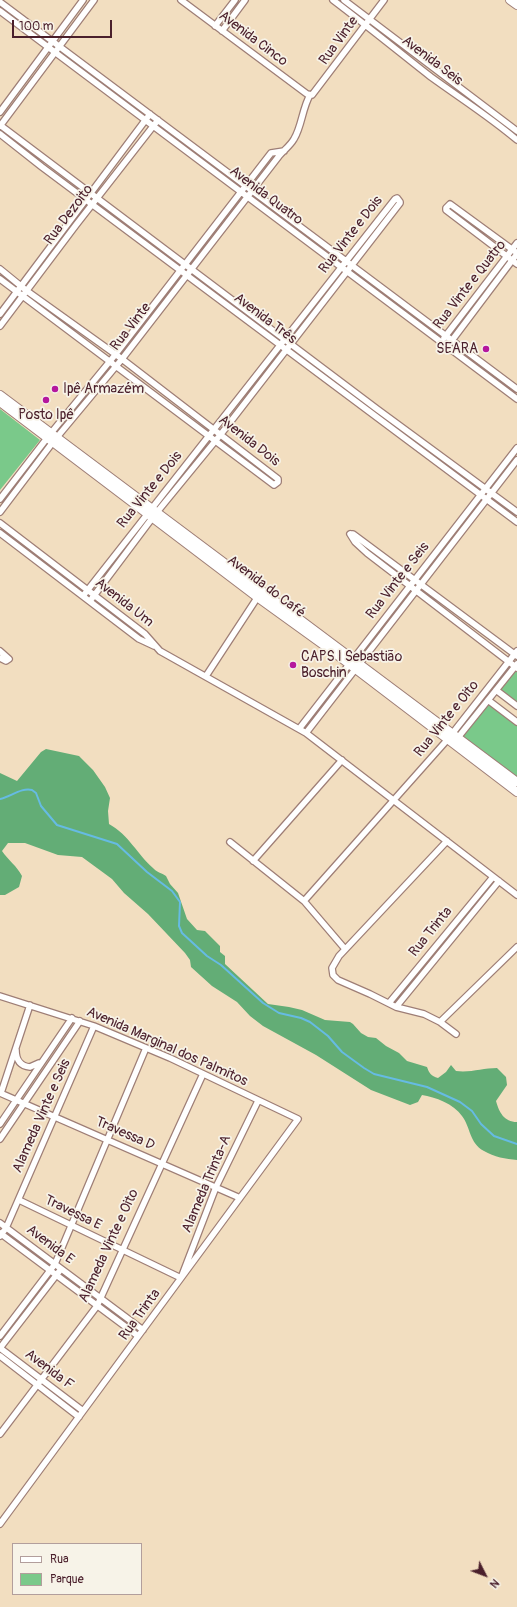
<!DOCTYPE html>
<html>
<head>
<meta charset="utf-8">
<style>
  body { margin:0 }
  #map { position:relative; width:517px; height:1607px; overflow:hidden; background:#f2dec0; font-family:Pangolin,sans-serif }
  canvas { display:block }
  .legend { position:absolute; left:12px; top:1543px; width:130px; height:52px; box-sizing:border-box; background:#f7f3e8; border:1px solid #b29e9c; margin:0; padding:5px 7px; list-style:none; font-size:12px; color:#4a1f2b }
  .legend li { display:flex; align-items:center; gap:8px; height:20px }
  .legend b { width:20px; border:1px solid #b29e9c }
  .north { position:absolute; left:465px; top:1555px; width:40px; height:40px; -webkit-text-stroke:3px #f7f3e8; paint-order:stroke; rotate:132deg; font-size:11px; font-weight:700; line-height:16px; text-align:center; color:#4a1f2b }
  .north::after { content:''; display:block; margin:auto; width:14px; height:18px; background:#4a1f2b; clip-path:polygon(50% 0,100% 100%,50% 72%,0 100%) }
  .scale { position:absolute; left:12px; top:20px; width:100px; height:18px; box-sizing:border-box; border:2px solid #4a1f2b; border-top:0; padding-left:5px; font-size:12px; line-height:14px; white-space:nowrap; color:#4a1f2b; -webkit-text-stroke:3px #f7f3e8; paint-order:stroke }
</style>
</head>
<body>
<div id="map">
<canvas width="517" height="1607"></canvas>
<ul class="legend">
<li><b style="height:5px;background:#fff"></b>Rua</li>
<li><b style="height:11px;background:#7ac98a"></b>Parque</li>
</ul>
<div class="north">N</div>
<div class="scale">100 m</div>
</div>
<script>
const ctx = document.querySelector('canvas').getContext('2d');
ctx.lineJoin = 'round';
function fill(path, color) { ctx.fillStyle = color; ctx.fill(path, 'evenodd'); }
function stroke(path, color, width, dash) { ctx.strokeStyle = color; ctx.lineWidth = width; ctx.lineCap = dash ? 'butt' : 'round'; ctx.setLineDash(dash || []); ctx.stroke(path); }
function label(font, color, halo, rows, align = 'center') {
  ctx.font = font + ' Pangolin,sans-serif'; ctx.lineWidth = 3.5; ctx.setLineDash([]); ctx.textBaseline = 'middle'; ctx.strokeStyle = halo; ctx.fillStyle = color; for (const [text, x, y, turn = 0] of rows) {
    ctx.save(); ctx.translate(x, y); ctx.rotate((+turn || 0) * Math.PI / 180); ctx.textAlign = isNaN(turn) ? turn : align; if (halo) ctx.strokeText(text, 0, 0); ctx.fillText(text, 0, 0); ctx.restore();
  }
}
const green = new Path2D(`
  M 0,409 L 40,440 L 0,490 Z
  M 517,668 L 517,706 L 496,690 Z
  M 488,700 L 517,722 L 517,782 L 458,737 Z`);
const forest = new Path2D(`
  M 46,749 L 79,756 L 93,770 L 105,787 L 110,798 L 108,811 L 109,824 C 129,835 137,854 153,868 C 156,872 162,873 166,876 L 170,884 L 178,893 L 187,919 L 197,930 L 205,931 L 220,946 L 220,952 L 225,956 L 225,964 L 268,1004 L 289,1007 L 302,1010 L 325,1020 L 350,1022 L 353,1024 L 361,1033 L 368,1037 L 376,1038 L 386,1046 L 399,1053 L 407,1061 L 427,1067 C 429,1073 431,1076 438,1078 L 446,1072 L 451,1065 L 456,1071 C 470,1073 483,1068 497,1068 L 506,1077 L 507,1085 L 496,1101 C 499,1112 504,1122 517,1122 L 517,1160 C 506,1159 494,1157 484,1151 C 469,1143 471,1128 462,1116 C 454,1104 435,1097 422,1095 L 418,1102 L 410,1105 L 371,1090 L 316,1055 L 263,1026 L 250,1016 L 237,1002 L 212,986 L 191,967 L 190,960 L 185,953 L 148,914 L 124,893 L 112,879 L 82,857 L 58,855 L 25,843 L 8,843 L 2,851 C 8,860 17,866 22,876 L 19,887 L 5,895 L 0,895 L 0,773 L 17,781 L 41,752 Z`);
const stream = new Path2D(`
  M 0,799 C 10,797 22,787 32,790 L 36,793 L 41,806 L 57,825 L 117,844 L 147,872 L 172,891 L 180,902 L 179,926 L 182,933 L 207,956 L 221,965 L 263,1003 L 279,1013 L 301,1018 L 310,1022 L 328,1036 L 342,1052 L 364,1068 L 374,1074 L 427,1087 L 460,1102 L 472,1111 L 481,1124 L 494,1136 L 517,1144`);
const street = new Path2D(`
  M 181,0 L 307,94 L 312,95 L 384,0
  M 333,0 C 366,25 398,51 431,77 C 460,98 490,117 517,140
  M 344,0 L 517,131
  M 0,2 L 517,389
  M 0,11 L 517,399
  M 215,26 L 235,0
  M 222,31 L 245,0
  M 0,112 L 83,0
  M 0,125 L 377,409 L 517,512
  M 0,126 L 94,0
  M 0,134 L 42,167 L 517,522
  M 517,253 L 450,204 L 446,208 L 446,210 L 517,264
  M 0,269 L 27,291 L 122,359 L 278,479 L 278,482 L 274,485 L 0,279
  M 0,314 L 150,114
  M 0,326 L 76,225 L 158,120
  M 444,338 L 517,243
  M 450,343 L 517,254
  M 0,499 L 51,433 L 115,355 L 271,153 L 284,151
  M 0,512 L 53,442 L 122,359 L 279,156 C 284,150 290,146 294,139 C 302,126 302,109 310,95
  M 0,523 L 145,634 L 160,651 L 306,733 L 517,895
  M 0,533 L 139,639 L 154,646
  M 350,534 L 355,542 L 367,553 L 517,668
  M 351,534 L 353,534 L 517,656
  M 83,596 L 395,199 L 397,198 L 400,202 L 400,203 L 221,434 L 153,517 L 90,601
  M 0,651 L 9,659 L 6,661 L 0,658
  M 206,676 L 259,595
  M 496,690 L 517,706
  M 488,700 L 517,722
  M 299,729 L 517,448
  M 306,733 L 517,460
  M 456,740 L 517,664
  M 447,841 L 339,956 L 332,968 L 333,975 L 338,980 L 370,994 L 396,1007 L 424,1014 L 440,1022 L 456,1034
  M 230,842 L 304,901 L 345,949
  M 253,861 L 342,760
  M 304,901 L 448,739 L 517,651
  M 0,996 L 94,1026 L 170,1058 L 298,1119 L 0,1524
  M 389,1003 L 493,877
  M 396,1007 L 499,881
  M 440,1022 L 517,947
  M 16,1050 C 16,1060 20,1066 30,1067 L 39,1063
  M 0,1093 L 240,1198
  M 1,1093 L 30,1005
  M 0,1124 L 72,1018
  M 0,1139 L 80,1021
  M 19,1200 L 181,1278 L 216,1187 L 258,1101
  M 0,1223 L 143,1330
  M 0,1233 L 138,1336
  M 0,1236 L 6,1228 L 94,1026
  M 61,1269 L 0,1348 L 83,1411
  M 0,1336 L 55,1264 L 146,1048
  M 0,1356 L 79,1417
  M 0,1434 L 97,1306 L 203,1074`);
const secondary = new Path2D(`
  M 510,0 L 517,5
  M 0,395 L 517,782
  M 0,402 L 257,597 L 336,654 L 517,792`);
const markers = [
  [486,349,4,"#b5179e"],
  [55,389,4,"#b5179e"],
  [46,400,4,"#b5179e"],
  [293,665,4,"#b5179e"]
];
const streetNames = [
  ["Avenida Cinco",253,39,37],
  ["Rua Vinte",339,41,-54],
  ["Avenida Seis",432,61,37],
  ["Avenida Quatro",266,196,37],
  ["Rua Dezoito",69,215,-53],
  ["Rua Vinte e Dois",351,235,-52],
  ["Rua Vinte e Quatro",470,285,-52],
  ["Avenida Três",265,319,37],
  ["Rua Vinte",131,327,-52],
  ["Avenida Dois",249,441,38],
  ["Rua Vinte e Dois",150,490,-51],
  ["Rua Vinte e Seis",398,581,-52],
  ["Avenida do Café",266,587,37],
  ["Avenida Um",124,603,38],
  ["Rua Vinte e Oito",447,719,-51],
  ["Rua Trinta",431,932,-51],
  ["Avenida Marginal dos Palmitos",167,1047,24],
  ["Alameda Vinte e Seis",42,1116,-66],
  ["Travessa D",125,1134,24],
  ["Alameda Trinta-A",207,1184,-67],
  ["Travessa E",73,1213,26],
  ["Avenida E",50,1245,37],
  ["Alameda Vinte e Oito",109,1246,-65],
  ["Rua Trinta",140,1315,-54],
  ["Avenida F",49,1370,37]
];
const poiNames = [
  ["SEARA",478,349,"right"],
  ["Ipê Armazém",63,389],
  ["Posto Ipê",46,415,"center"],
  ["CAPS I Sebastião",301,657],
  ["Boschin",301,673]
];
fill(green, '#7ac98a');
fill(forest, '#63ad76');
stroke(stream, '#66bbe3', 2);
stroke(street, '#9e7e76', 8);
stroke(secondary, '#9e7e76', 10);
stroke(street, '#fff', 5.5);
stroke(secondary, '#fff', 8);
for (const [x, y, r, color] of markers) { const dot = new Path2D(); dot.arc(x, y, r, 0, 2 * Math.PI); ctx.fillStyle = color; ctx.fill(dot); stroke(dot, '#f7f3e8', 1.5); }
label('14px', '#4a1f2b', '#f7f3e8', streetNames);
label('14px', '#4a1f2b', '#f7f3e8', poiNames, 'left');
</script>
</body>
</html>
